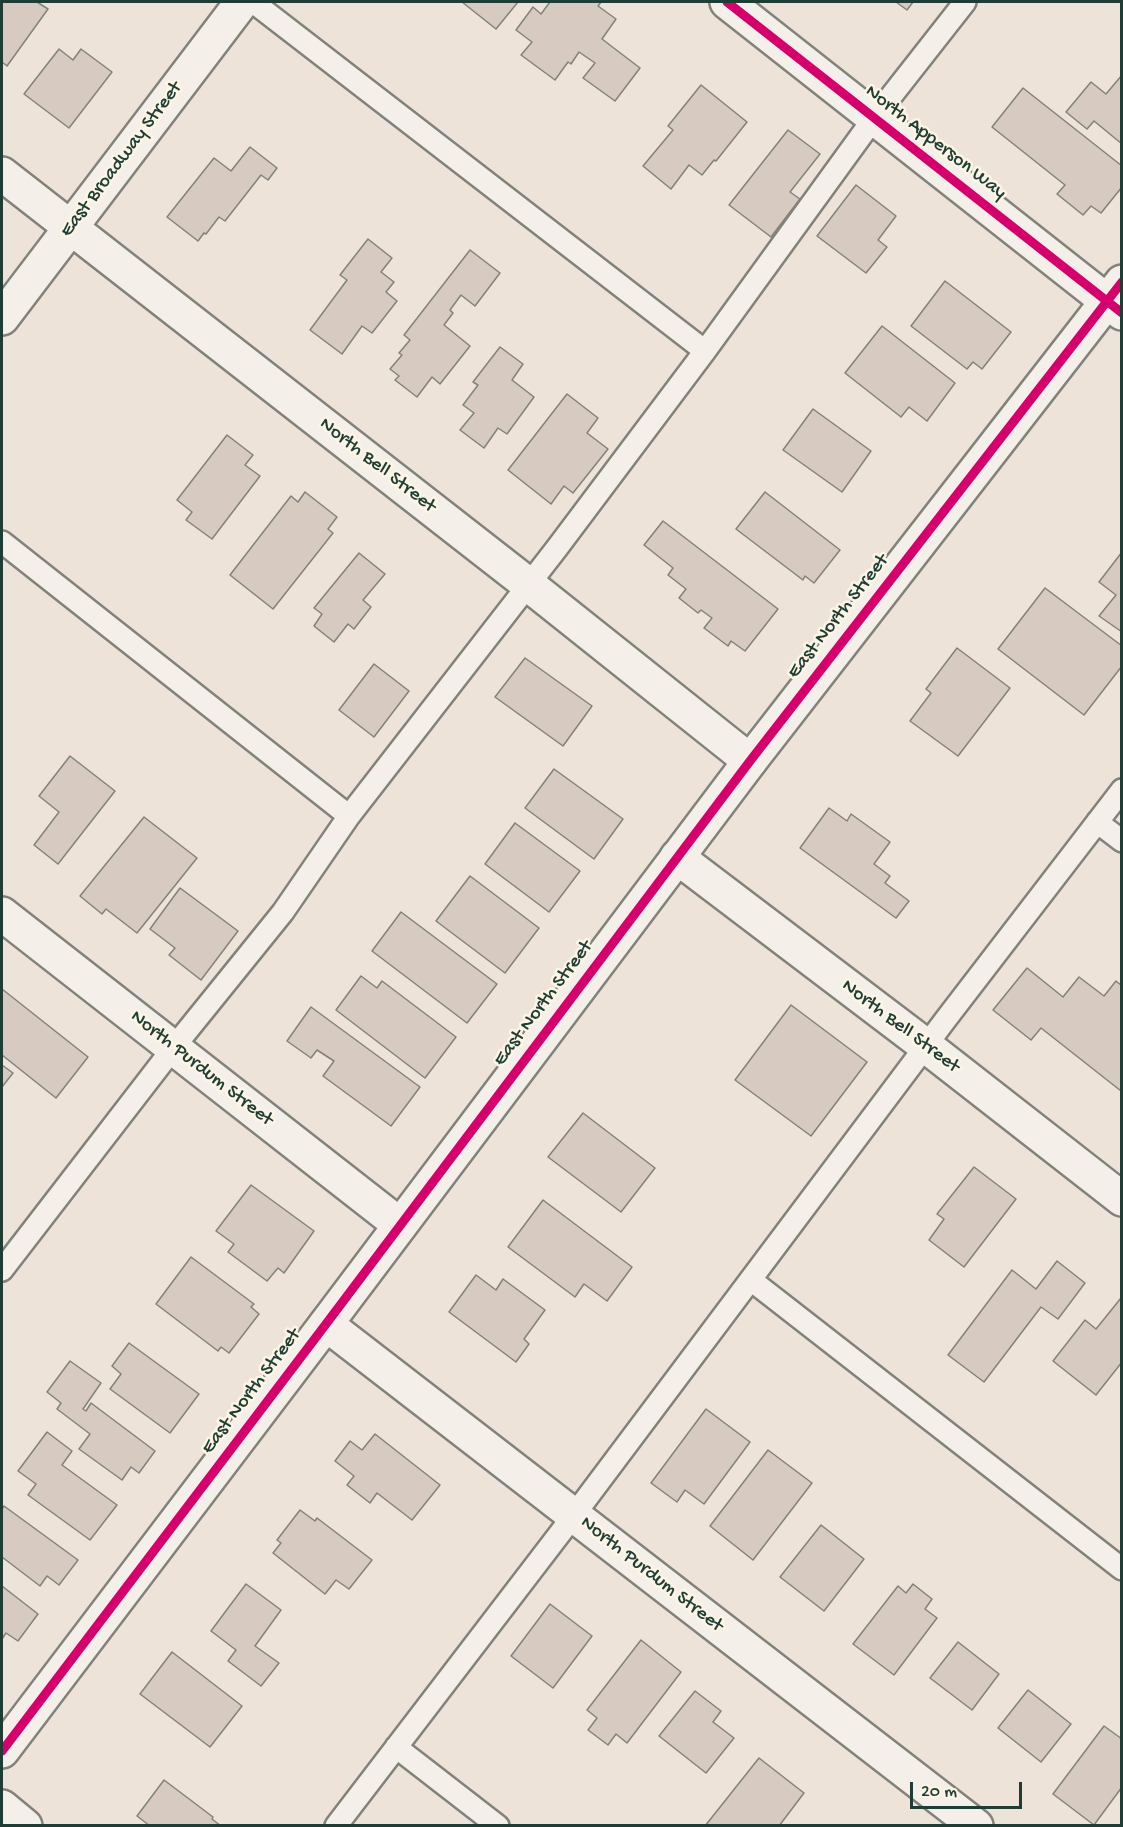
<!DOCTYPE html>
<html>
<head>
<meta charset="utf-8">
<style>
  body { margin:0 }
  #map { position:relative; width:1123px; height:1827px; overflow:hidden; background:#eee3d9; font-family:"Gochi Hand",sans-serif }
  canvas { display:block }
  .frame { position:absolute; inset:0; border:3px solid #1f3d34; pointer-events:none }
  .scale { position:absolute; left:910px; top:1782px; width:112px; height:27px; box-sizing:border-box; border:3px solid #1f3d34; border-top:0; padding-left:8px; font-size:18px; line-height:21px; white-space:nowrap; color:#1f3d34; -webkit-text-stroke:4px #fcf5e5; paint-order:stroke }
</style>
</head>
<body>
<div id="map">
<canvas width="1123" height="1827"></canvas>
<div class="frame"></div>
<div class="scale">20 m</div>
</div>
<script>
const ctx = document.querySelector('canvas').getContext('2d');
ctx.lineJoin = 'round';
function fill(path, color) { ctx.fillStyle = color; ctx.fill(path, 'evenodd'); }
function stroke(path, color, width, dash) { ctx.strokeStyle = color; ctx.lineWidth = width; ctx.lineCap = dash ? 'butt' : 'round'; ctx.setLineDash(dash || []); ctx.stroke(path); }
function label(font, color, halo, rows, align = 'center') {
  ctx.font = font + ' "Gochi Hand",sans-serif'; ctx.lineWidth = 5; ctx.setLineDash([]); ctx.textBaseline = 'middle'; ctx.strokeStyle = halo; ctx.fillStyle = color; for (const [text, x, y, turn = 0] of rows) {
    ctx.save(); ctx.translate(x, y); ctx.rotate((+turn || 0) * Math.PI / 180); ctx.textAlign = isNaN(turn) ? turn : align; if (halo) ctx.strokeText(text, 0, 0); ctx.fillText(text, 0, 0); ctx.restore();
  }
}
const building = new Path2D(`
  M 2,2 L 37,2 L 48,9 L 7,66 L 2,62 Z
  M 462,2 L 518,2 L 496,29 Z
  M 550,2 L 601,2 L 598,6 L 616,19 L 602,39 L 640,68 L 615,101 L 583,78 L 595,63 L 579,52 L 571,64 L 568,62 L 555,80 L 521,55 L 532,42 L 516,30 L 533,7 L 541,14 Z
  M 896,2 L 913,2 L 907,10 Z
  M 59,49 L 73,60 L 81,49 L 112,72 L 69,128 L 24,94 Z
  M 1122,75 L 1122,144 L 1094,121 L 1087,129 L 1066,112 L 1091,82 L 1106,94 Z
  M 701,85 L 747,122 L 716,161 L 714,160 L 702,175 L 689,165 L 671,189 L 643,166 L 673,130 L 668,126 Z
  M 1023,88 L 1122,166 L 1122,187 L 1101,213 L 1091,206 L 1083,215 L 1057,194 L 1065,185 L 992,127 Z
  M 788,130 L 820,154 L 790,192 L 800,199 L 771,237 L 729,205 Z
  M 250,147 L 277,168 L 268,180 L 261,175 L 225,221 L 219,217 L 206,234 L 204,233 L 198,241 L 167,217 L 214,158 L 231,171 Z
  M 856,185 L 896,216 L 878,240 L 887,247 L 866,273 L 817,236 Z
  M 368,239 L 392,258 L 381,272 L 394,282 L 386,292 L 397,301 L 372,333 L 362,326 L 342,354 L 310,330 L 347,280 L 340,275 Z
  M 470,250 L 500,273 L 475,306 L 461,295 L 450,310 L 453,313 L 444,325 L 470,346 L 440,384 L 432,377 L 417,397 L 395,380 L 399,376 L 390,369 L 402,355 L 399,353 L 410,340 L 404,335 Z
  M 945,281 L 1011,332 L 982,369 L 973,362 L 967,369 L 911,326 Z
  M 882,326 L 955,383 L 927,421 L 909,407 L 901,417 L 845,373 Z
  M 500,347 L 523,364 L 512,380 L 534,397 L 507,434 L 498,428 L 484,448 L 460,430 L 474,413 L 463,405 L 478,385 L 473,382 Z
  M 567,394 L 598,418 L 587,433 L 608,449 L 573,493 L 564,486 L 551,504 L 508,470 Z
  M 813,409 L 871,451 L 842,492 L 783,450 Z
  M 227,435 L 253,455 L 245,465 L 260,476 L 212,539 L 186,520 L 192,512 L 177,500 Z
  M 305,492 L 337,517 L 328,529 L 333,533 L 273,609 L 230,575 L 291,496 L 298,502 Z
  M 765,492 L 840,550 L 814,583 L 805,576 L 803,580 L 736,529 Z
  M 663,521 L 778,609 L 745,651 L 731,641 L 728,646 L 704,628 L 712,618 L 701,610 L 698,613 L 679,598 L 686,589 L 668,575 L 673,568 L 644,545 Z
  M 1122,552 L 1122,632 L 1099,616 L 1116,595 L 1099,582 Z
  M 359,553 L 385,574 L 363,600 L 371,607 L 354,629 L 348,624 L 334,642 L 314,626 L 322,614 L 314,608 Z
  M 1045,588 L 1122,646 L 1122,666 L 1084,715 L 998,649 Z
  M 957,648 L 1010,688 L 958,756 L 910,721 L 931,693 L 926,689 Z
  M 525,658 L 592,706 L 563,746 L 495,697 Z
  M 374,664 L 409,691 L 374,737 L 339,710 Z
  M 70,756 L 115,791 L 58,864 L 34,845 L 59,812 L 39,796 Z
  M 554,769 L 623,819 L 594,859 L 525,808 Z
  M 829,808 L 847,821 L 851,814 L 890,842 L 874,864 L 890,876 L 885,883 L 909,901 L 896,918 L 800,848 Z
  M 144,817 L 197,858 L 137,933 L 106,909 L 102,914 L 80,896 Z
  M 515,823 L 580,871 L 549,912 L 485,864 Z
  M 470,876 L 539,928 L 505,973 L 436,921 Z
  M 180,888 L 238,931 L 201,980 L 169,955 L 175,948 L 150,929 Z
  M 401,912 L 497,984 L 467,1023 L 372,951 Z
  M 1027,968 L 1063,997 L 1079,977 L 1104,996 L 1116,981 L 1122,986 L 1121,1091 L 1041,1028 L 1031,1040 L 993,1010 Z
  M 361,976 L 377,988 L 382,981 L 456,1037 L 425,1078 L 336,1010 Z
  M 2,989 L 88,1057 L 56,1098 L 2,1055 Z
  M 791,1005 L 867,1062 L 811,1136 L 735,1080 Z
  M 311,1007 L 420,1087 L 391,1126 L 323,1076 L 334,1061 L 317,1050 L 311,1058 L 287,1041 Z
  M 2,1065 L 13,1073 L 2,1087 Z
  M 583,1113 L 655,1168 L 621,1212 L 548,1157 Z
  M 974,1167 L 1016,1199 L 964,1267 L 929,1240 L 944,1219 L 937,1214 Z
  M 251,1185 L 314,1231 L 284,1273 L 278,1268 L 267,1281 L 228,1252 L 234,1244 L 216,1231 Z
  M 543,1200 L 632,1267 L 607,1301 L 584,1284 L 575,1297 L 508,1247 Z
  M 191,1257 L 254,1304 L 251,1307 L 259,1314 L 229,1353 L 221,1347 L 218,1351 L 156,1304 Z
  M 1057,1261 L 1085,1283 L 1058,1319 L 1041,1307 L 984,1382 L 948,1355 L 1012,1270 L 1036,1289 Z
  M 476,1275 L 496,1290 L 503,1279 L 545,1310 L 524,1339 L 529,1344 L 516,1362 L 449,1312 Z
  M 1121,1298 L 1122,1362 L 1096,1395 L 1053,1361 L 1085,1320 L 1096,1329 Z
  M 129,1343 L 199,1394 L 170,1433 L 110,1389 L 121,1374 L 112,1366 Z
  M 70,1361 L 101,1383 L 83,1409 L 86,1411 L 91,1403 L 155,1451 L 139,1473 L 131,1467 L 122,1480 L 79,1449 L 90,1434 L 57,1409 L 61,1403 L 47,1392 Z
  M 706,1409 L 750,1442 L 704,1504 L 685,1490 L 677,1502 L 651,1483 Z
  M 47,1432 L 72,1451 L 62,1465 L 117,1505 L 90,1540 L 28,1495 L 36,1484 L 18,1471 Z
  M 375,1434 L 440,1485 L 412,1520 L 377,1493 L 370,1503 L 347,1485 L 354,1476 L 335,1461 L 350,1441 L 362,1450 Z
  M 768,1450 L 812,1483 L 753,1560 L 710,1526 Z
  M 4,1506 L 78,1560 L 59,1585 L 47,1576 L 40,1586 L 2,1557 L 2,1509 Z
  M 300,1510 L 315,1521 L 317,1518 L 372,1560 L 349,1589 L 336,1580 L 325,1594 L 273,1553 L 281,1543 L 277,1540 Z
  M 821,1525 L 864,1559 L 824,1611 L 780,1577 Z
  M 246,1584 L 281,1610 L 255,1646 L 279,1663 L 261,1686 L 228,1661 L 236,1650 L 211,1631 Z
  M 913,1584 L 932,1599 L 925,1609 L 937,1618 L 894,1675 L 853,1644 L 898,1586 L 906,1593 Z
  M 2,1586 L 38,1614 L 18,1641 L 6,1633 L 2,1639 Z
  M 550,1604 L 592,1636 L 553,1688 L 511,1656 Z
  M 641,1640 L 681,1672 L 627,1743 L 616,1734 L 608,1745 L 588,1730 L 597,1718 L 587,1710 Z
  M 958,1642 L 999,1674 L 972,1710 L 930,1678 Z
  M 172,1652 L 242,1706 L 210,1747 L 140,1694 Z
  M 1028,1690 L 1071,1724 L 1041,1762 L 998,1728 Z
  M 695,1691 L 721,1711 L 713,1722 L 734,1738 L 706,1773 L 659,1736 Z
  M 1104,1726 L 1122,1739 L 1122,1787 L 1094,1825 L 1053,1794 Z
  M 759,1758 L 804,1793 L 779,1826 L 705,1826 Z
  M 164,1780 L 213,1817 L 212,1819 L 221,1826 L 150,1826 L 137,1816 Z`);
const lane = new Path2D(`
  M 253,2 L 705,351
  M 2,542 L 349,816
  M 1097,822 L 1122,841
  M 2,1270 L 174,1047 L 283,912 L 349,816 L 557,548 L 705,351 L 874,118 L 965,2
  M 751,1280 L 1122,1569
  M 396,1747 L 498,1826
  M 336,1826 L 574,1515 L 946,1019 L 1122,790`);
const street = new Path2D(`
  M 2,174 L 529,585 L 750,761
  M 2,318 L 242,2
  M 677,857 L 926,1046 L 1122,1199
  M 2,914 L 400,1225
  M 326,1324 L 976,1826
  M 2,1807 L 25,1826`);
const secondary = new Path2D(`
  M 727,2 L 1122,313
  M 2,1751 L 326,1324 L 750,761 L 1122,282`);
const cycleway = new Path2D(`
  M 727,2 L 1122,313
  M 2,1751 L 326,1324 L 750,761 L 1122,282`);
const streetNames = [
  ["North Apperson Way",935,143,38],
  ["East Broadway Street",122,160,-53],
  ["North Bell Street",377,466,38],
  ["East North Street",839,617,-52],
  ["East North Street",544,1004,-53],
  ["North Bell Street",900,1027,37],
  ["North Purdum Street",201,1069,38],
  ["East North Street",252,1392,-53],
  ["North Purdum Street",651,1575,38]
];
fill(building, '#d7cac0');
stroke(building, '#82827c', 1.5);
stroke(lane, '#82827c', 26);
stroke(street, '#82827c', 38);
stroke(secondary, '#82827c', 38);
stroke(lane, '#f4f0e9', 21);
stroke(street, '#f4f0e9', 33);
stroke(secondary, '#f4f0e9', 33);
stroke(cycleway, '#d6006c', 9);
label('20px', '#1f3d34', '#fcf5e5', streetNames);
</script>
</body>
</html>
